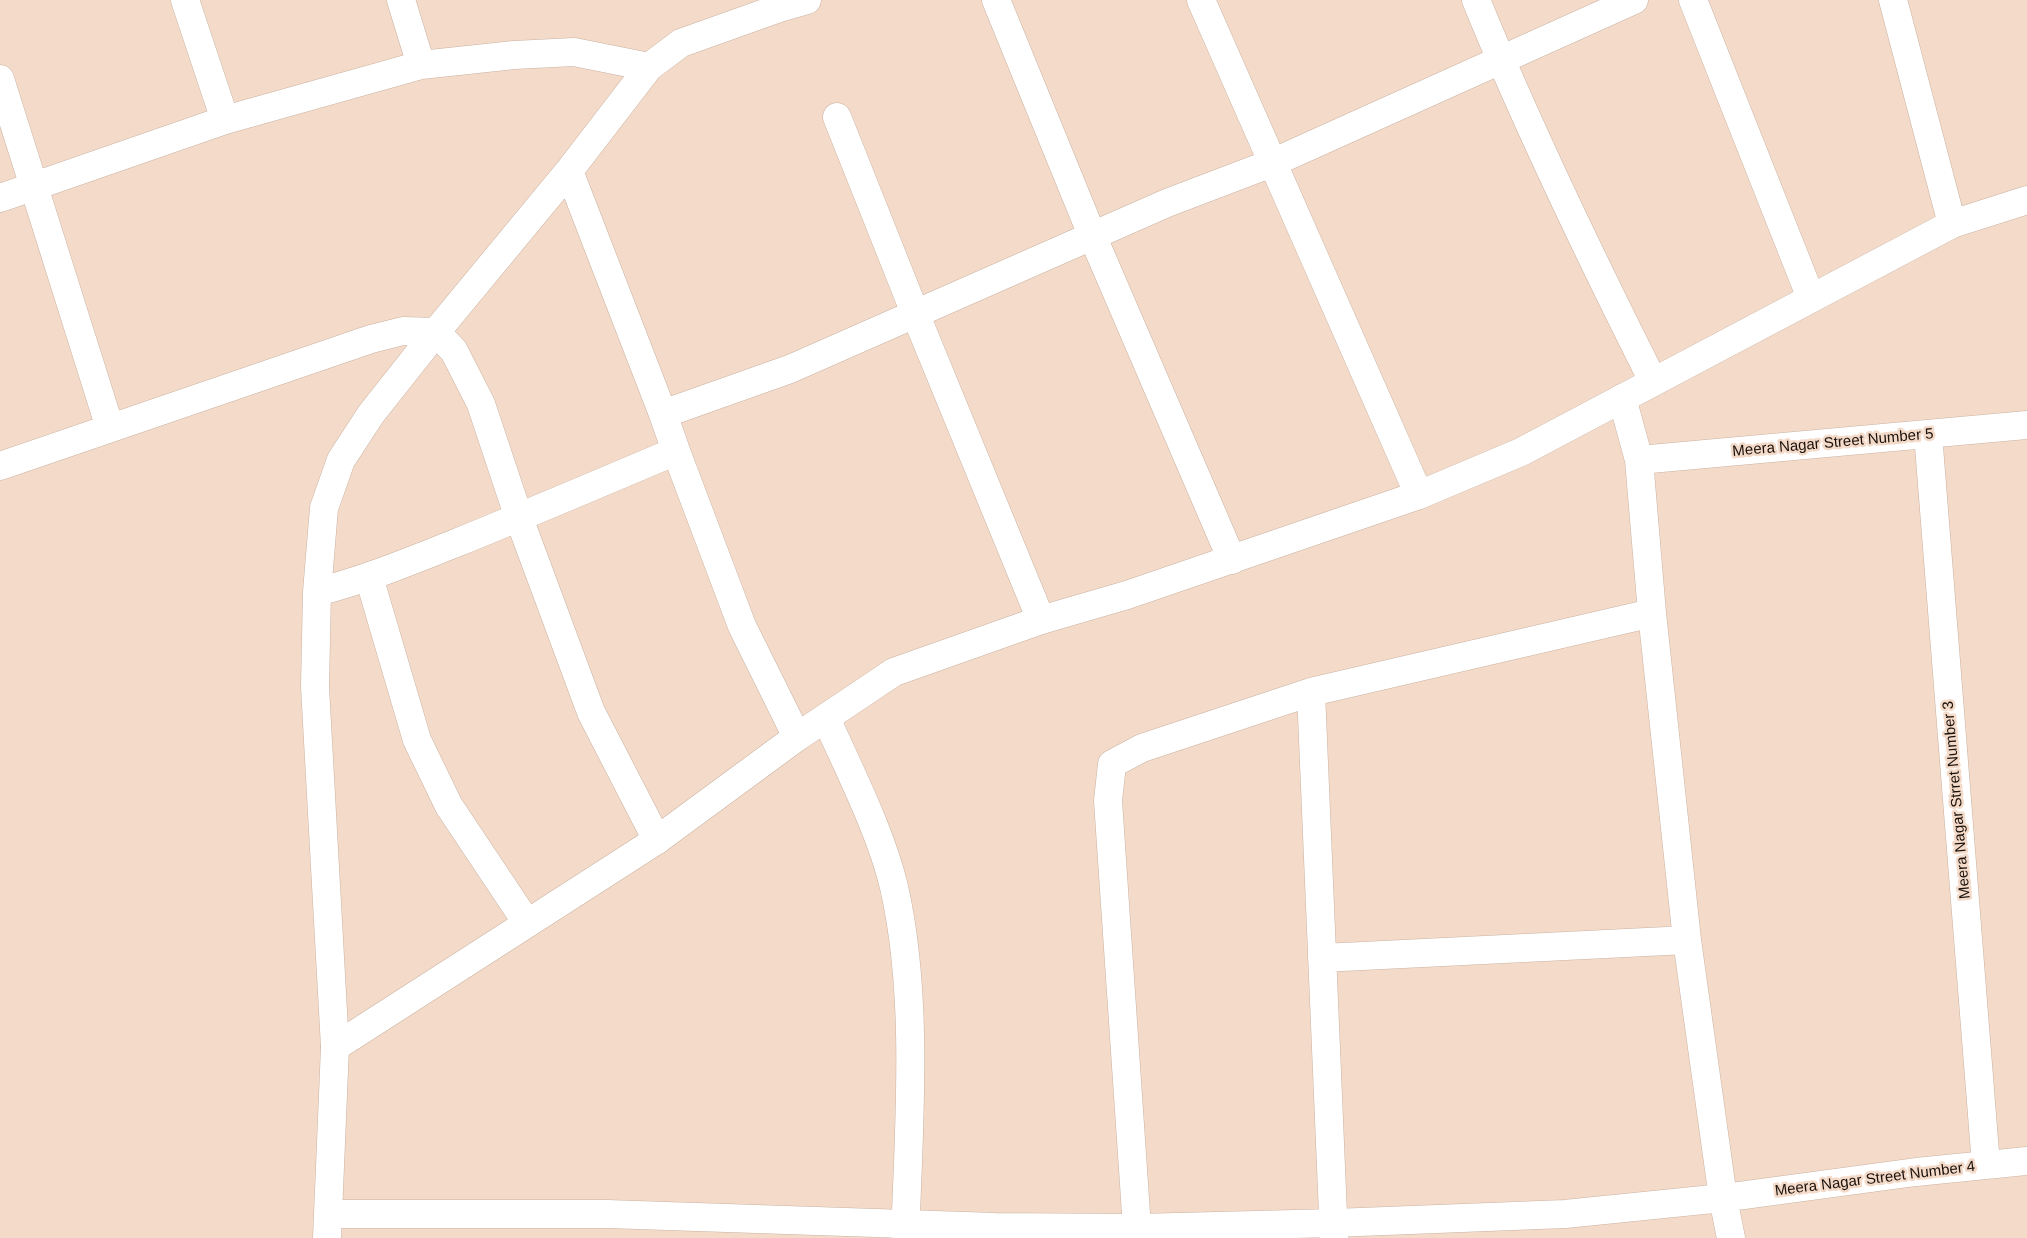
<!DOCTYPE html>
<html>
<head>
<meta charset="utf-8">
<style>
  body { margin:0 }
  canvas { display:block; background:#f4dac9 }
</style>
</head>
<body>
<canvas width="2027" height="1238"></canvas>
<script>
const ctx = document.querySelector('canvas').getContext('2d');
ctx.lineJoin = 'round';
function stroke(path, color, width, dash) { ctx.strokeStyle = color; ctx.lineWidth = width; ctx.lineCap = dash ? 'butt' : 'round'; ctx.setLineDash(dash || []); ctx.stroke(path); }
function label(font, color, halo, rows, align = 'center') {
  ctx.font = font + ' Arial,sans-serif'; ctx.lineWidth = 5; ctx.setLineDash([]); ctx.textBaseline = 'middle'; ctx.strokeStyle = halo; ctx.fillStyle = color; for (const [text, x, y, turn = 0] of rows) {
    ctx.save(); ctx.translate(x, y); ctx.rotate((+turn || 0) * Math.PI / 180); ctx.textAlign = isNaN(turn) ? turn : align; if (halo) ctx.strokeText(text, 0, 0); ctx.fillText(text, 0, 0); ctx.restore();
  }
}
const street = new Path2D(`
  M 185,0 L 225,120
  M 401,0 L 421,65
  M 996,0 L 1092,235 L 1232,560
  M 1201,0 L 1419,495
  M 1476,0 C 1529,130 1590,256 1653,381
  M 1693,0 L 1811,298
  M 1893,0 L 1952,224
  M 0,79 L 110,428
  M 837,117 L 915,313 L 1041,620
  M 569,171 L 663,414
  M 0,198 L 225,120 L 421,65 L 514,55 L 574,52 L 649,67
  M 1622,398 L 1639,460 L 1652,613 L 1687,940 L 1723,1198 L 1731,1238
  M 1928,434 L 1986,1165
  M 676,451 L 742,626 L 797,737
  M 1639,460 L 2027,425
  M 0,466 L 371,339 L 403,331 L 436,332 L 454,351 L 481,404 L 519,518 L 591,712 L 657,840
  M 369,577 L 417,740 L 449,806 L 527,923
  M 317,592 C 365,580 410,561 456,543 C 530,513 603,482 676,451 L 663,414 L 790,369 L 1167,203 L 1272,163 L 1634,0
  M 1311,692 L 1334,1238
  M 826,718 C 849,770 881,832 894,887 C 919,996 909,1126 905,1238
  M 1322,958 L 1687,940
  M 335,1047 L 315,687 L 317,592 L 324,508 L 341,460 L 371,414 L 436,332 L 569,171 L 649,67 L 681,43 L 779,8 L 807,0
  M 329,1214 L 607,1214 L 995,1227 L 1137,1228 L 1334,1223 L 1565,1214 L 1723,1198 L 1916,1172 L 2027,1161
  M 1137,1228 L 1108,801 L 1112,764 L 1142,748 L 1311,692 L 1652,613`);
const secondary = new Path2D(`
  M 327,1238 L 335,1047 L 657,840 L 797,737 L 894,672 L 1041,620 L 1127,595 L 1419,495 L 1521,452 L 1952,224 L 2027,200`);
const streetNames = [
  ["Meera Nagar Street Number 5",1833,443,-5],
  ["Meera Nagar Strret Number 3",1957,800,-95],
  ["Meera Nagar Street Number 4",1875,1179,-7]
];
stroke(street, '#cab2a1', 29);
stroke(secondary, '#cab2a1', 29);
stroke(street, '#fff', 28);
stroke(secondary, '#fff', 28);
label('15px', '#1a110b', '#f4dac9', streetNames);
</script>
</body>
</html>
